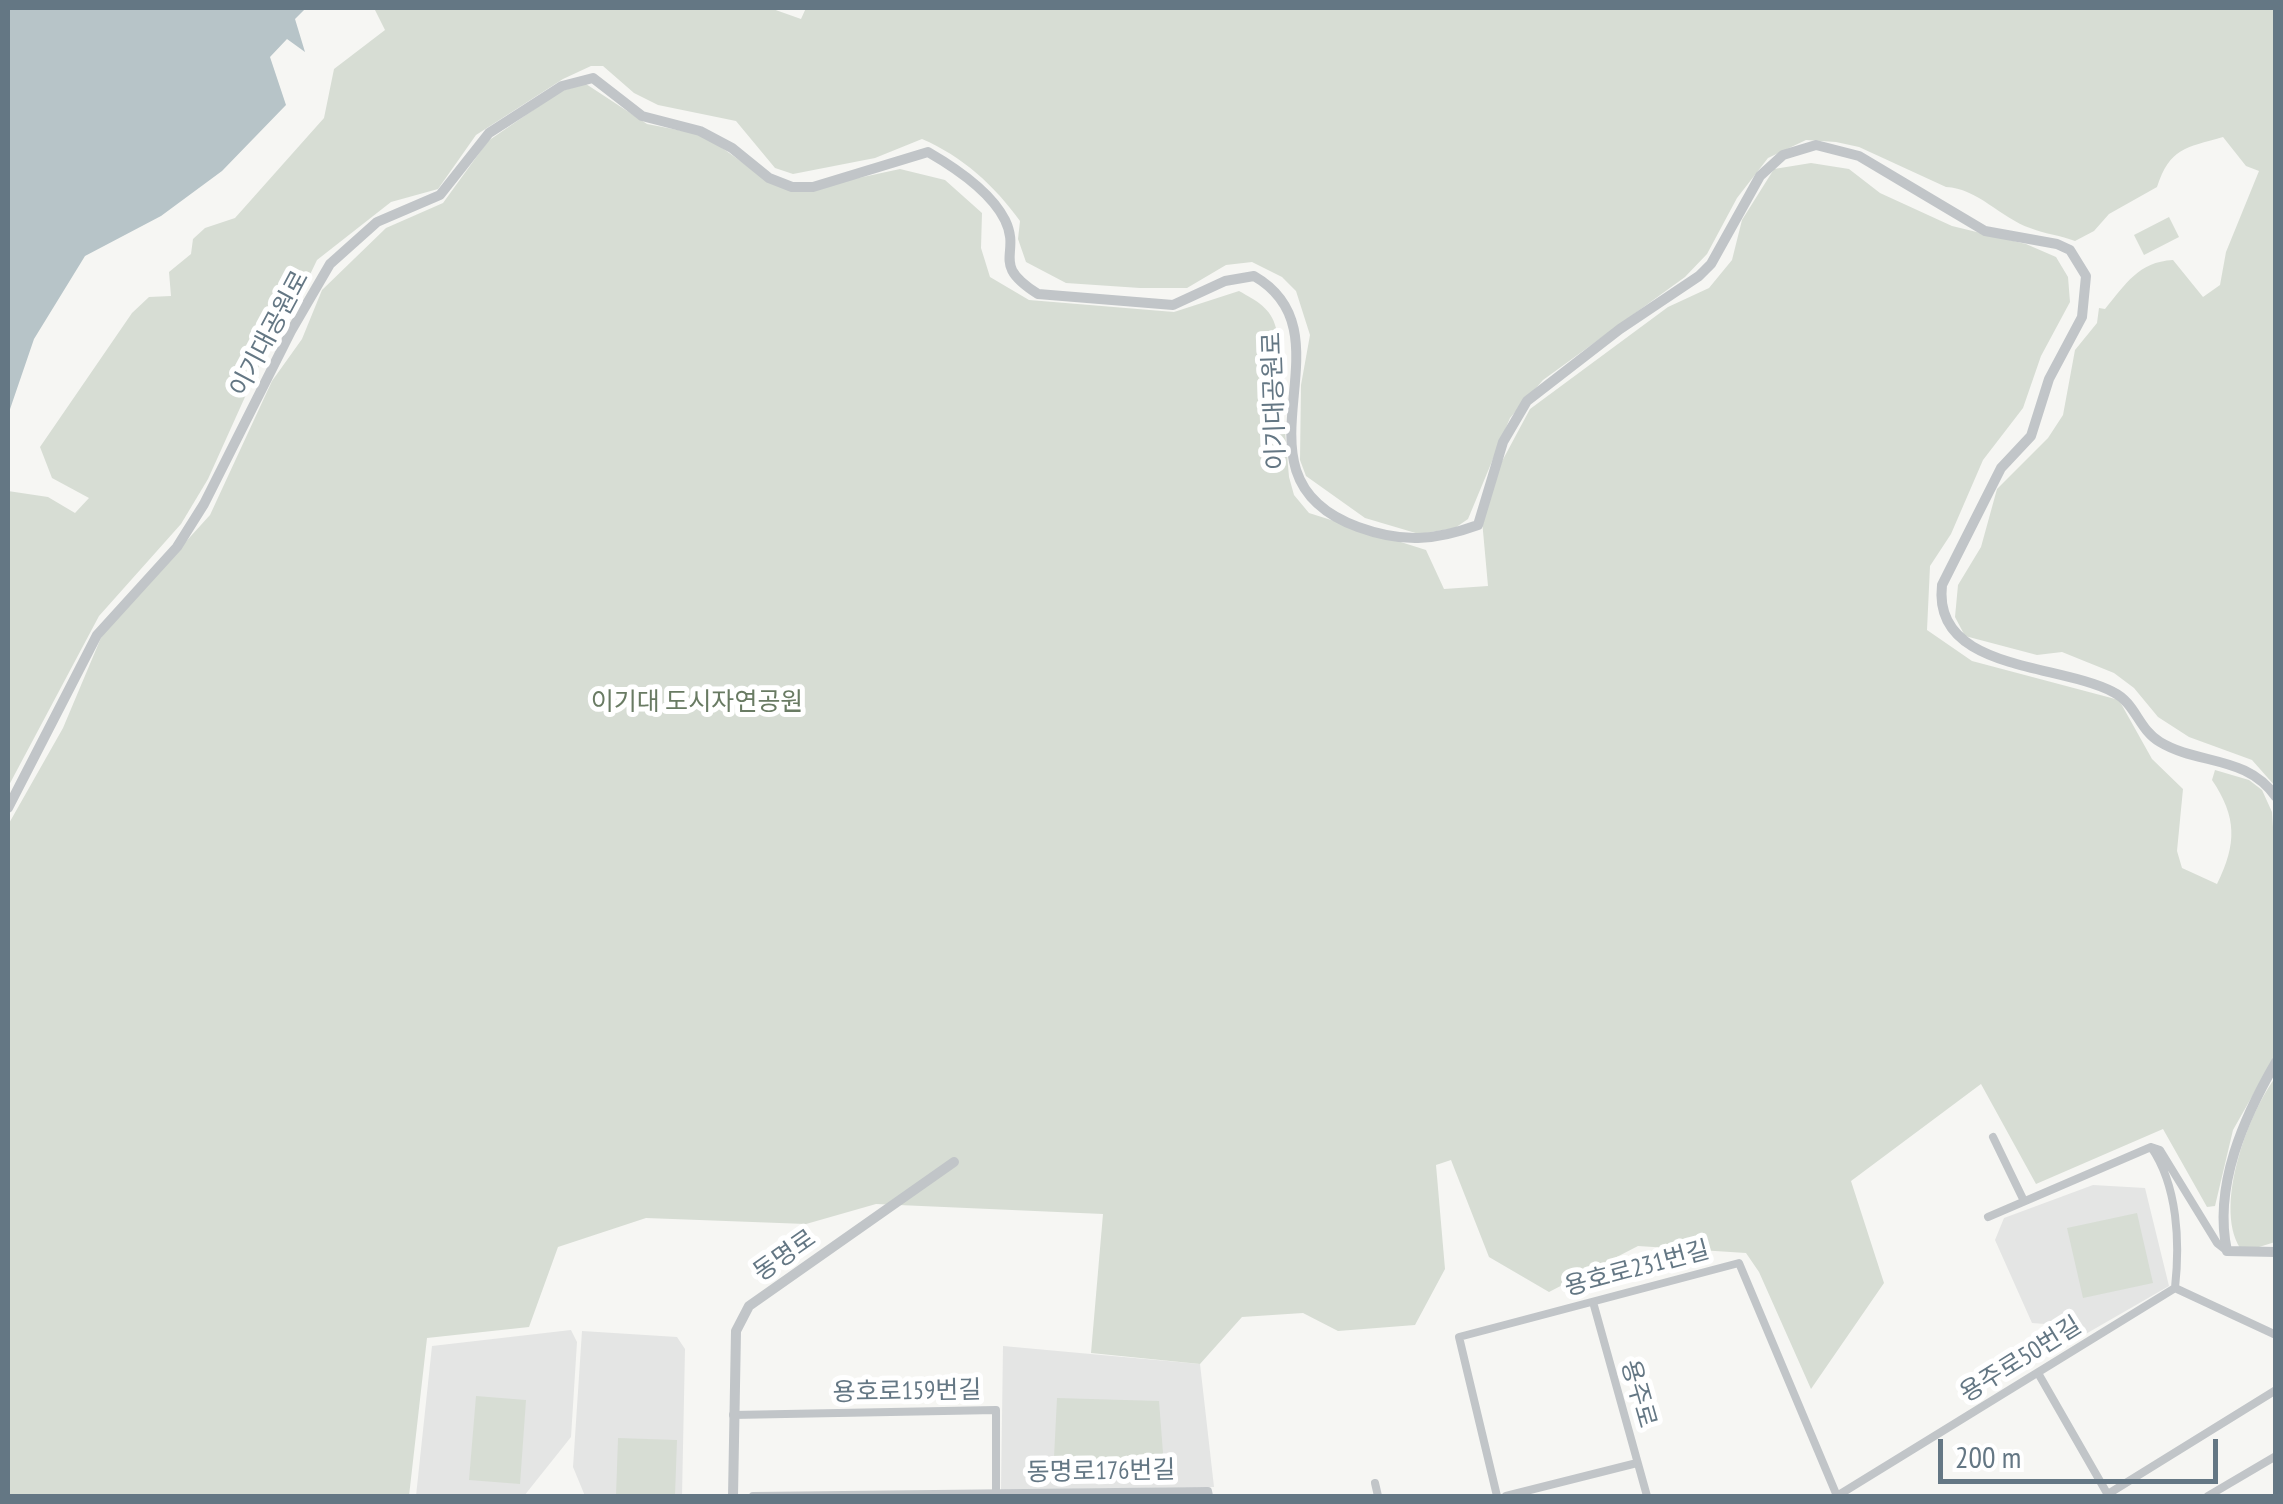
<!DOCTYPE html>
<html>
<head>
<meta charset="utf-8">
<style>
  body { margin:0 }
  #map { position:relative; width:2283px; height:1504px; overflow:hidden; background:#f6f6f3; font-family:"PT Sans Narrow",sans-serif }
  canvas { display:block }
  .frame { position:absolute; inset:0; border:10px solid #647784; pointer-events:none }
  .scale { position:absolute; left:1938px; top:1439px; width:280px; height:45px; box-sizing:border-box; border:5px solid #647784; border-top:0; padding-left:12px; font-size:30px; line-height:35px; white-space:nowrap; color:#647784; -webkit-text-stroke:8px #fff; paint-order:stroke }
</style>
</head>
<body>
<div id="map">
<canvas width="2283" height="1504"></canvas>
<div class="frame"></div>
<div class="scale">200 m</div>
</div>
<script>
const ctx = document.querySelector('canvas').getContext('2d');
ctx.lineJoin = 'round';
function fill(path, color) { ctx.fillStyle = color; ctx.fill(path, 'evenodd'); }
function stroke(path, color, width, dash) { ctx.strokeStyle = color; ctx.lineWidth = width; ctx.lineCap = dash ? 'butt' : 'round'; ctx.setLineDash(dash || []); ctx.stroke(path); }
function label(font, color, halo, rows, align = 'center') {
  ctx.font = font + ' "PT Sans Narrow","Noto Sans KR",sans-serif'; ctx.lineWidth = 10; ctx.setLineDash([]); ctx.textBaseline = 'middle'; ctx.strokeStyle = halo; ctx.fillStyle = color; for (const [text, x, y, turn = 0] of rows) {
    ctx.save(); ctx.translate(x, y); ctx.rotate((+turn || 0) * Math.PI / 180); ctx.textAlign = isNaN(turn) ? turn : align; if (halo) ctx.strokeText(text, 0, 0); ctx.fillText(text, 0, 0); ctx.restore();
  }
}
const built = new Path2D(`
  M 2093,1185 L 2145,1188 L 2169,1286 L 2070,1343 L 2058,1325 L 2032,1323 L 1995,1240 L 2004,1218 Z
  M 571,1330 L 577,1342 L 571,1437 L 524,1496 L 416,1496 L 432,1346 Z
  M 582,1331 L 677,1337 L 685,1349 L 682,1496 L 585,1496 L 573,1467 Z
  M 1003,1346 L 1200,1364 L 1214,1487 L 1001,1490 Z`);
const green = new Path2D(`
  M 374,8 L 770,8 L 801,19 L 806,8 L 2275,8 L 2275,786 L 2252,760 L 2189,737 L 2158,717 L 2134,688 L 2114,673 L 2062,652 L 2037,655 L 1965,636 L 1955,617 L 1958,585 L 1981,547 L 1997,489 L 2048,438 L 2063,415 L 2075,350 L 2097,323 L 2099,308 L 2105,309 C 2126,284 2138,262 2173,260 L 2203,297 L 2220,285 L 2226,252 L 2259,171 L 2246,166 L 2223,137 C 2185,148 2170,148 2157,187 L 2109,214 L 2094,231 L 2075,241 C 2059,235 2045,234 2030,228 C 2001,218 1977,188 1946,187 L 1859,147 L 1836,142 L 1806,140 L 1768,158 L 1737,198 L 1707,254 L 1685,277 L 1543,380 L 1510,418 L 1468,519 L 1455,528 L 1419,534 L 1365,518 L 1306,476 L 1300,460 L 1301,385 L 1310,335 L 1296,291 L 1282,277 L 1252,262 L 1226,265 L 1187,288 L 1140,288 L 1066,283 L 1026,262 L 1018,239 L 1020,221 C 995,186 962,156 922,139 L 875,158 L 793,174 L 775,168 L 736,121 L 658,105 L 634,93 L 603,66 L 591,66 L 563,79 L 476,135 L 438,189 L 391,202 L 317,260 L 293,310 L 263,357 L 208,479 L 181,524 L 99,616 L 8,787 L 8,491 L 48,497 L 75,513 L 89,498 L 52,478 L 40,447 L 132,313 L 149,297 L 171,296 L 169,272 L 191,254 L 193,239 L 205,228 L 235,218 L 324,118 L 334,69 L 385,30 Z
  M 586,84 L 647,124 L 704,135 L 767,180 L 798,191 L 900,169 L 945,180 L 982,213 L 981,248 L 990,277 L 1029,300 L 1174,312 L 1239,291 C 1257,301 1271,308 1276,328 L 1289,477 L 1294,495 L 1309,513 L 1426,550 L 1444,589 L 1488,586 L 1482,520 L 1500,465 L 1530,409 L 1668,307 L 1709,288 L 1732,260 L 1742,220 L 1774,169 L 1811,163 L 1849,169 L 1880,193 L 1952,226 L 2026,244 L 2056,257 L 2068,277 L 2070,302 L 2041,356 L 2023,408 L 1983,460 L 1951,534 L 1930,566 L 1927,630 L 1972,661 L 2119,700 L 2152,759 L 2183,789 L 2177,851 L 2182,868 L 2217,884 C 2237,844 2237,817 2212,780 L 2215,770 L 2249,780 L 2262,790 L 2272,812 L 2275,857 L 2275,1056 L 2233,1130 L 2215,1206 L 2207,1207 L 2163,1129 L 2036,1184 L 1981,1084 L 1851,1181 L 1884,1283 L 1811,1389 L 1759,1272 L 1746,1253 L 1638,1246 L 1549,1292 L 1489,1257 L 1451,1160 L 1436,1165 L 1445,1269 L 1415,1325 L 1338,1331 L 1303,1313 L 1242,1317 L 1200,1364 L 1091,1353 L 1103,1214 L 876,1204 L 806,1224 L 646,1218 L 558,1247 L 529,1327 L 427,1338 L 409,1496 L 8,1496 L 8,825 L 63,728 L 103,633 L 210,515 L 272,381 L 302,339 L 322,290 L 386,228 L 443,203 L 488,141 L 561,91 Z
  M 2169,217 L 2179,237 L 2144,255 L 2134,235 Z
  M 2275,1078 L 2275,1242 L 2243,1252 C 2211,1212 2248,1114 2275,1078 Z
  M 2137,1213 L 2153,1283 L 2083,1298 L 2067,1228 Z
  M 476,1396 L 526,1400 L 520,1484 L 469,1480 Z
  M 1057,1398 L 1159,1401 L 1165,1479 L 1053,1477 Z
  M 618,1438 L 677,1440 L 675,1496 L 616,1496 Z`);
const water = new Path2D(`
  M 8,8 L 306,8 L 295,19 L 305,52 L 287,39 L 270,57 L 286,105 L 222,171 L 161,216 L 85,256 L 34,339 L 8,415 Z`);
const minor = new Path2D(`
  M 1993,1137 L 2024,1201
  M 2151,1147 L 2160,1150 L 2217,1243 L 2226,1250
  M 1988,1217 L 2151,1147 C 2178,1186 2180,1243 2175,1288
  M 2175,1288 L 2276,1335
  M 1593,1302 L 1647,1496
  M 2038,1373 L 2108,1495
  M 733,1415 L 996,1410 L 996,1496
  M 1375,1483 L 1378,1496
  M 2108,1494 L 2276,1390
  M 753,1496 L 1208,1491 L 1209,1496
  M 1497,1496 L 1459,1337 L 1739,1263 L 1837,1496
  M 1506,1496 L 1637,1463
  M 1837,1496 L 2175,1288
  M 2208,1496 L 2276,1456`);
const tertiary = new Path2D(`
  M 8,808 L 97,635 L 177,547 L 204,504 L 291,331 L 330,264 L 377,222 L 440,195 L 489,133 L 562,86 L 593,78 L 642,116 L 700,131 L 732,148 L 769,178 L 792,187 L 813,187 L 928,152 C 954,167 991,192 1005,220 C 1022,255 989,263 1038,294 L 1173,305 L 1225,281 L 1254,276 C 1358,336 1219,476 1358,527 C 1402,543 1434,541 1478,525 L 1503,442 L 1527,401 L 1620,329 L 1699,276 L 1711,264 L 1760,176 L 1783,155 L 1816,145 L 1859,156 L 1985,231 L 2057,244 L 2070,250 L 2086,276 L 2082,317 L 2049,379 L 2031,436 L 2001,468 L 1942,585 C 1932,671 2058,663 2113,692 C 2136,703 2138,729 2160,742 C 2198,765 2247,755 2276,797
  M 2276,1062 C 2244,1117 2213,1186 2227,1251 L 2276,1252
  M 733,1496 L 736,1331 L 749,1306 L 954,1162`);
const streetNames = [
  ["이기대공원로",270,334,-62],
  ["이기대공원로",1275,401,-92],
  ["동명로",785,1256,-35],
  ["용호로231번길",1637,1269,-15],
  ["용주로50번길",2021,1360,-32],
  ["용호로159번길",907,1392,-1],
  ["용주로",1638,1394,74],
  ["동명로176번길",1101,1472,-1]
];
const parkNames = [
  ["이기대 도시자연공원",697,703]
];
fill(built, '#e4e5e4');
fill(green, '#d7ddd4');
fill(water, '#b7c4c8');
stroke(minor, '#c1c5c8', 8);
stroke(tertiary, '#c1c5c8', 10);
label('25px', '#647784', '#fff', streetNames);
label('25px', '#697b63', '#fff', parkNames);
</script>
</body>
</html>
